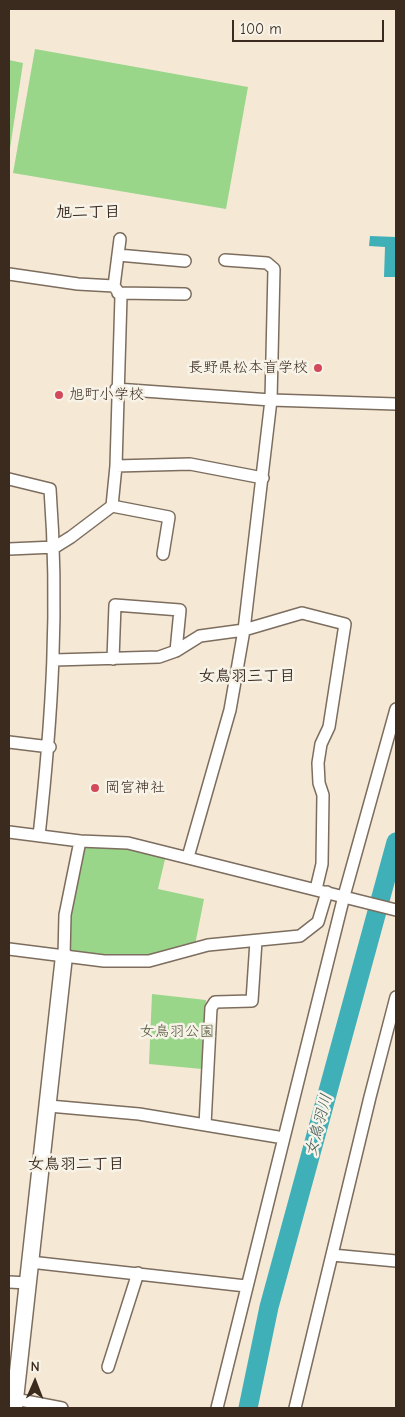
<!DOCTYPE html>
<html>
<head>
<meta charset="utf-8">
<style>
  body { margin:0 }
  #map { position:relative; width:405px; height:1417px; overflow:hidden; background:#f5e9d5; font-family:"Comic Neue",sans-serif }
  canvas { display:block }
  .frame { position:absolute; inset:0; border:10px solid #3b2a1e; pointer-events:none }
  .north { position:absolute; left:10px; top:1357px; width:50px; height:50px; -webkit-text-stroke:4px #f7f3e8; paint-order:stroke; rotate:1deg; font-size:14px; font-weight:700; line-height:20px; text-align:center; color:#3b2a1e }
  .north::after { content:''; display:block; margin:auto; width:18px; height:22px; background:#3b2a1e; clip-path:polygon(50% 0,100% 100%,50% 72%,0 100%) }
  .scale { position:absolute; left:232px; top:20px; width:152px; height:22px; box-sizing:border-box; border:2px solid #3b2a1e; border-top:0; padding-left:6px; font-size:15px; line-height:18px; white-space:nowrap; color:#3b2a1e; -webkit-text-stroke:4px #f7f3e8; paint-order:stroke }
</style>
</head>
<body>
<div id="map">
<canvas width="405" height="1417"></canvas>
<div class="frame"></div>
<div class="north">N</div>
<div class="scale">100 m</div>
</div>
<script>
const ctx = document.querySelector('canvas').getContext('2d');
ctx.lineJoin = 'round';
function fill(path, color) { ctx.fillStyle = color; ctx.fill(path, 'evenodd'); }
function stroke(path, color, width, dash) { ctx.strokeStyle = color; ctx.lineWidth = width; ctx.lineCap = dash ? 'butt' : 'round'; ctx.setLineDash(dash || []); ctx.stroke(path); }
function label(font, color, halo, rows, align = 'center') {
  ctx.font = font + ' "Comic Neue","Klee One",sans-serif'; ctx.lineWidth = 5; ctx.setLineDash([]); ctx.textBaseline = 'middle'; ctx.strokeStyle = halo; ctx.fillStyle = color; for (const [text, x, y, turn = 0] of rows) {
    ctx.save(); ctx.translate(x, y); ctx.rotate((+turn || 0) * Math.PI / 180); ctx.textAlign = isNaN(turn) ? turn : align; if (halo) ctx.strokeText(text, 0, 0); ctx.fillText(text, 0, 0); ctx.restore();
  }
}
const green = new Path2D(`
  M 35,49 L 248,87 L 226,209 L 13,173 Z
  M 9,60 L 23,63 L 9,155 Z
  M 103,843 L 166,855 L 158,889 L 204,899 L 195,945 L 159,956 L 119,959 L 75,953 L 70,950 L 70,921 L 84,848 L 89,845 Z
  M 152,994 L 206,1000 L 202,1069 L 149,1064 Z`);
const water = new Path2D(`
  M 370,236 L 396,237 L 396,277 L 384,277 L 385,247 L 369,246 Z`);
const river = new Path2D(`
  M 248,1408 L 269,1307 L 396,842`);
const street = new Path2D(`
  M 118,255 L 185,261
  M 9,274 L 78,284 L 114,286 L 121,296 L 116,466 L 112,506 L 71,537 L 55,547 L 9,549
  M 114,286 L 120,239
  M 118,293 L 185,294
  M 116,389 L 271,400 L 396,404
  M 116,466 L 190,464 L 263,478
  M 9,479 L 50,489 C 59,608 52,718 39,836
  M 112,506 L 169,517 L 163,554
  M 113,659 L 115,605 L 180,610 L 176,651
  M 54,660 L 159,657 L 176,651 L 200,636 L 244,630 L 302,613 L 345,624 L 329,727 L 321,744 L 318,763 L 319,783 L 323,795 L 322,864 L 316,889
  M 9,742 L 50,747
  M 9,832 L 80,841 L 128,843 L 396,910
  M 188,857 L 230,710 L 244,630 L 271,400 L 274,269 L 267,263 L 225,260
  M 9,949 L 104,961 L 149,961 L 208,945 L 300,936 L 318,922 L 327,892
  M 64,956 L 65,915 L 80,841
  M 49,1106 L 139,1114 L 284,1138
  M 205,1125 L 211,1008 L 215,1002 L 252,1001 L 256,941
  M 332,1255 L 396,1261
  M 30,1262 L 246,1286
  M 9,1282 L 28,1283
  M 108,1367 L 138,1273
  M 15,1399 L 62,1408
  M 217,1408 L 344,896 L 396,709
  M 295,1408 L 370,1097 L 396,997`);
const secondary = new Path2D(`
  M 14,1408 L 64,956`);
const markers = [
  [318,368,5,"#d1495b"],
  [59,395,5,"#d1495b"],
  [95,788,5,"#d1495b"]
];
const poiNames = [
  ["長野県松本盲学校",308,368,"right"],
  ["旭町小学校",69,395],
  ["岡宮神社",105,788]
];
const parkNames = [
  ["女鳥羽公園",177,1032]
];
const neighbourhoodNames = [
  ["旭二丁目",88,212],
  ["女鳥羽三丁目",247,676],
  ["女鳥羽二丁目",76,1164]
];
const waterNames = [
  ["女鳥羽川",319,1125,-75]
];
fill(green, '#9ad68a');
fill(water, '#3fb0b8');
stroke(river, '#3fb0b8', 19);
stroke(street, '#7c6d5e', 14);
stroke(secondary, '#7c6d5e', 19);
stroke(street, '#fff', 11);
stroke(secondary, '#fff', 16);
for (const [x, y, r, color] of markers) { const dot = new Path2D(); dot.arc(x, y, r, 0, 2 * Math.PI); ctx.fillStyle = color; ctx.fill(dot); stroke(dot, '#f7f3e8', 2); }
label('15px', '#3b2a1e', '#f7f3e8', poiNames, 'left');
label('15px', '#535539', '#f7f3e8', parkNames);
label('bold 16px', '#3b2a1e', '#f7f3e8', neighbourhoodNames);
label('italic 16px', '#3c5954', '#f7f3e8', waterNames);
</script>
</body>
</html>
